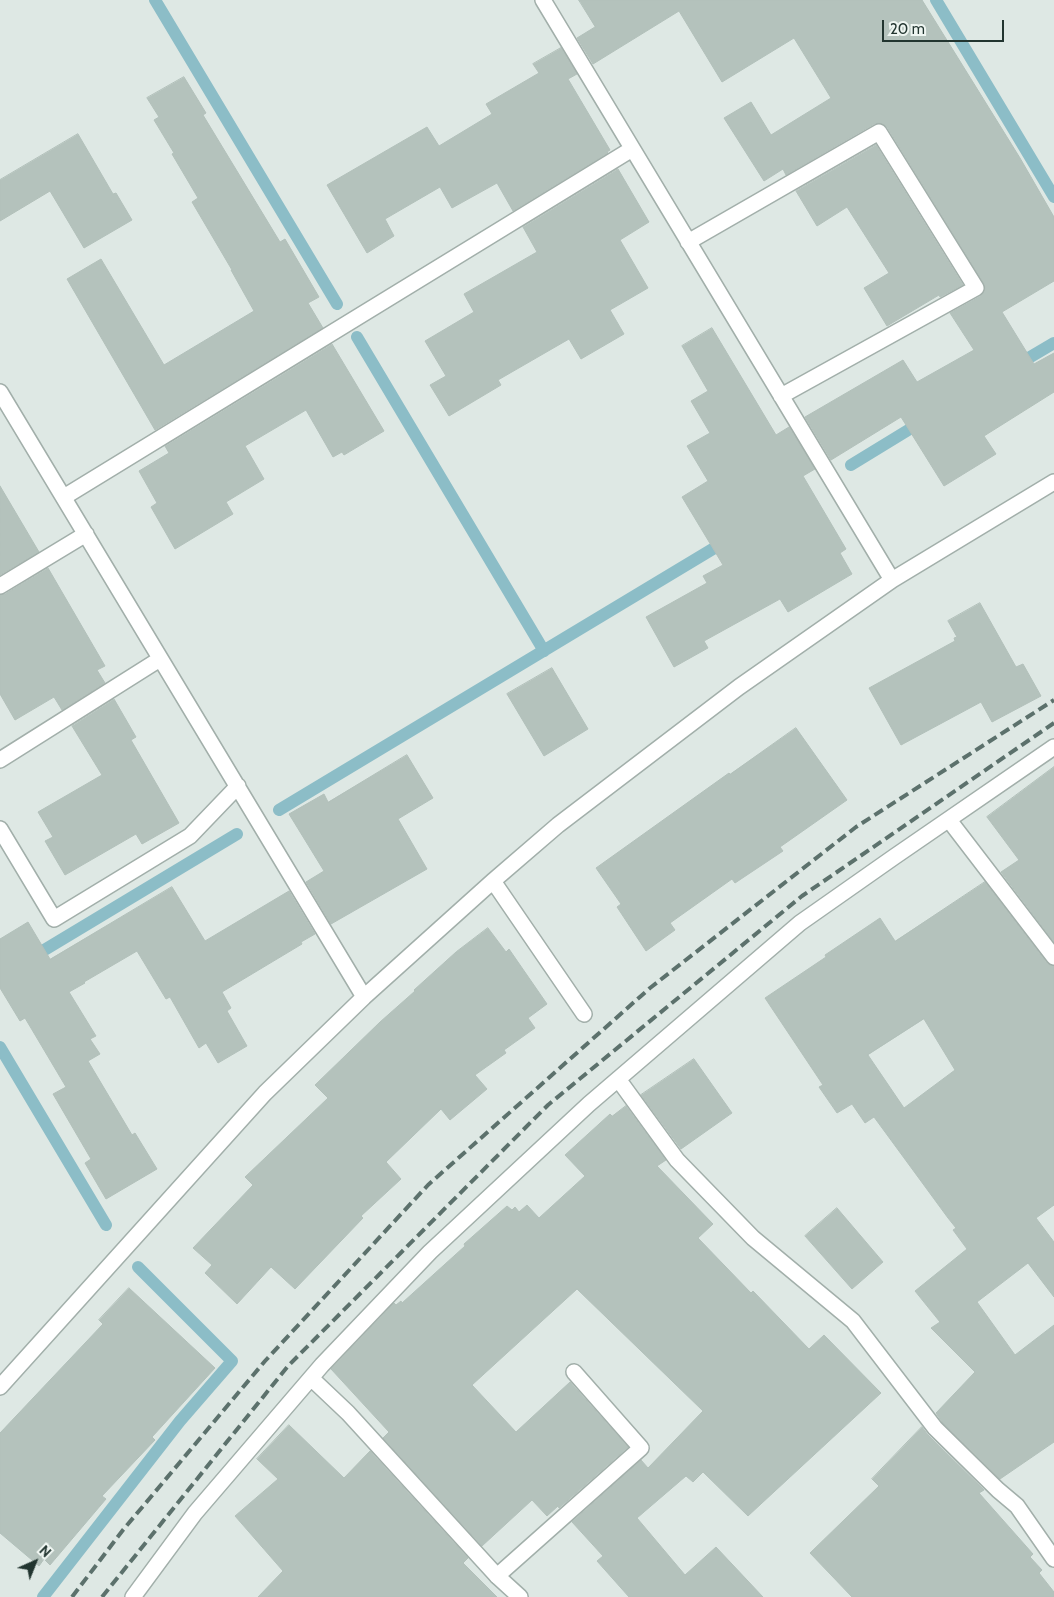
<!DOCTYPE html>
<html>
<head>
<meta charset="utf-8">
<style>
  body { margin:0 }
  #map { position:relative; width:1054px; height:1597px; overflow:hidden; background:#dee8e4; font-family:Cabin,sans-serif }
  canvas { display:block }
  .north { position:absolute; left:10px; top:1537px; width:50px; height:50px; -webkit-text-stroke:4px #eef5f1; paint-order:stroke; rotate:44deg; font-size:14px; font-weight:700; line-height:20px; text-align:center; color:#223530 }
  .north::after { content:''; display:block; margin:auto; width:18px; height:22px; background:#223530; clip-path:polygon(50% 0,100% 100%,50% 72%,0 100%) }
  .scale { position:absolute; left:882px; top:20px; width:122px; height:22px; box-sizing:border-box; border:2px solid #223530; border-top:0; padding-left:6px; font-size:15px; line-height:18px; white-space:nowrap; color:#223530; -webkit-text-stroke:4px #eef5f1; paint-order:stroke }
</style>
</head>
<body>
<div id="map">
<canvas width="1054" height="1597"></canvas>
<div class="north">N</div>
<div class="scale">20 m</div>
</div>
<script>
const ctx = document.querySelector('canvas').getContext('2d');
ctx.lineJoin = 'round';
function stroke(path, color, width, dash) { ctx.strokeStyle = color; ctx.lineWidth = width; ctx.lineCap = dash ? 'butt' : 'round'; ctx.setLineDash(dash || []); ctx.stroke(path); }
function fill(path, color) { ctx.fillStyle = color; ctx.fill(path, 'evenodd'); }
const stream = new Path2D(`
  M 155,0 L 337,304
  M 936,0 L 1054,197
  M 357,337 L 544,651
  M 1015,366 L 1054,343
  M 851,465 L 923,421
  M 279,810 L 726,541
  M 31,958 L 237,834
  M 0,1047 L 106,1225
  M 43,1597 L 180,1421 L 232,1361 L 138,1267`);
const building = new Path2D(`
  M 579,0 L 922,0 L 1020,158 L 1054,217 L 1054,281 L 1002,312 L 1034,364 L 1054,353 L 1054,392 L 984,436 L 996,454 L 944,486 L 901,417 L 831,460 L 805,417 L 903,360 L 917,382 L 974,350 L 950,313 L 981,296 L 985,288 L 984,284 L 887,127 L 879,123 L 874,124 L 786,175 L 783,169 L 764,181 L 724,118 L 751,102 L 771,135 L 831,98 L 794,38 L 722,82 L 679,11 L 593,64 L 577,38 L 595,27 Z
  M 561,48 L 577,74 L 568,79 L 610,150 L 607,152 L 608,153 L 513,211 L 497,183 L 452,208 L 440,187 L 385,219 L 394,236 L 367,253 L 327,185 L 427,127 L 439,146 L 492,114 L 486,104 L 539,73 L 533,64 Z
  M 184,77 L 206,113 L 203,115 L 280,242 L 285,239 L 319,297 L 308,303 L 323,328 L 155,430 L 67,279 L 101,259 L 164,365 L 254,311 L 231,270 L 232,270 L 192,202 L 198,198 L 172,154 L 174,153 L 154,120 L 159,117 L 147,98 Z
  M 78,134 L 113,194 L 116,193 L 132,220 L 84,248 L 50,191 L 0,221 L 0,180 Z
  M 876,145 L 963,285 L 940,297 L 939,295 L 887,326 L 864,288 L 889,273 L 847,207 L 817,226 L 796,191 Z
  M 618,169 L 649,222 L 620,240 L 648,288 L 610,310 L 624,334 L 581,359 L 569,339 L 498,380 L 501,385 L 449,416 L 430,385 L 446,376 L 425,341 L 474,312 L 464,294 L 537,252 L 523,227 Z
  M 712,328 L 776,435 L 789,427 L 815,469 L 803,476 L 846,549 L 840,553 L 852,574 L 788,612 L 780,599 L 704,641 L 708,648 L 674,667 L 646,617 L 707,583 L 703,576 L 723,565 L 682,497 L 708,481 L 687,446 L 710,433 L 691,401 L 708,391 L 682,346 Z
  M 332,344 L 384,431 L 344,455 L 342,452 L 333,457 L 306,410 L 245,446 L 264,479 L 226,502 L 233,514 L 175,549 L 151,507 L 157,503 L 139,471 L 169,453 L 165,446 Z
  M 0,486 L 39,552 L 0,575 Z
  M 48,568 L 105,666 L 97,670 L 105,683 L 62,710 L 54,697 L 15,720 L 0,694 L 0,595 L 5,594 Z
  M 980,603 L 1016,667 L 1023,664 L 1041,696 L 992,722 L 981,702 L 901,745 L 869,688 L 955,641 L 954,638 L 957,637 L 948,621 Z
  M 552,668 L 588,729 L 544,756 L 507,694 Z
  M 114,699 L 136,737 L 131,740 L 179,823 L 142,844 L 136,834 L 65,875 L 45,841 L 53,837 L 38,812 L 102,775 L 72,726 Z
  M 796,728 L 847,800 L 780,847 L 783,851 L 735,883 L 732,879 L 670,923 L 675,930 L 646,951 L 617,907 L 621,904 L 596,868 L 729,773 L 730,774 Z
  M 407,755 L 433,798 L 398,819 L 427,869 L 331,924 L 306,882 L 324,871 L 289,814 L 324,794 L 328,802 Z
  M 1054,767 L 1054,942 L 1001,872 L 1019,860 L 987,817 Z
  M 985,882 L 1047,963 L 1054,966 L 1054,1205 L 1036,1218 L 1054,1242 L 1054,1297 L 1028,1263 L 977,1302 L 1015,1355 L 1054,1325 L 1054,1442 L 1000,1479 L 942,1422 L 936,1413 L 975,1372 L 931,1328 L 940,1322 L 915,1291 L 967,1249 L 953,1230 L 956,1228 L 948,1218 L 874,1117 L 865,1123 L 852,1104 L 837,1113 L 819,1087 L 823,1085 L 765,998 L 826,957 L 825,955 L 880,918 L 895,941 ZM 924,1019 L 955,1070 L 904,1108 L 868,1055 Z
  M 172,887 L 205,941 L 289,891 L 315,934 L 301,942 L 302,944 L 222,992 L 231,1008 L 227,1011 L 247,1046 L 218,1063 L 206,1043 L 199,1048 L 170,997 L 166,999 L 137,951 L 84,982 L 85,983 L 69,992 L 96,1036 L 90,1039 L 100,1054 L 88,1061 L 132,1135 L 135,1133 L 157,1169 L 106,1199 L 85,1163 L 91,1159 L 53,1094 L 66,1087 L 25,1018 L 20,1021 L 0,988 L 0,939 L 28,922 L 50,959 Z
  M 488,928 L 506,952 L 509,949 L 547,1004 L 528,1018 L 535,1028 L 504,1050 L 506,1053 L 475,1075 L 487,1089 L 450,1120 L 441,1109 L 386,1162 L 401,1179 L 361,1216 L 363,1218 L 295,1289 L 271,1267 L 237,1304 L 205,1273 L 212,1265 L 193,1248 L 253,1185 L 245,1177 L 328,1098 L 315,1085 L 380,1022 L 415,991 L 414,990 L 456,952 Z
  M 694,1059 L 732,1113 L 681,1149 L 641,1095 Z
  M 626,1106 L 666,1160 L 657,1166 L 713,1224 L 698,1238 L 751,1293 L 753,1291 L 809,1349 L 824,1335 L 881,1393 L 748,1516 L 703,1472 L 693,1482 L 686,1476 L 637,1518 L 685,1575 L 716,1547 L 763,1597 L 629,1597 L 597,1561 L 603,1556 L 572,1522 L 641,1460 L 648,1468 L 703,1411 L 577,1289 L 472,1385 L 516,1432 L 570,1382 L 628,1447 L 559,1508 L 558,1506 L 547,1516 L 532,1500 L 482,1546 L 383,1438 L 389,1432 L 331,1369 L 390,1307 L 394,1303 L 396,1305 L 401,1301 L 402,1303 L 465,1246 L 464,1244 L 507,1206 L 512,1210 L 515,1207 L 519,1212 L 527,1205 L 539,1218 L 585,1176 L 565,1155 L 610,1114 L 612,1116 Z
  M 837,1208 L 883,1262 L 852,1289 L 805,1236 Z
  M 129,1288 L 215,1368 L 152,1437 L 155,1440 L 102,1496 L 106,1499 L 50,1565 L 44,1559 L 39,1566 L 0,1533 L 0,1433 L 103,1324 L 99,1320 Z
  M 289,1425 L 344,1478 L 370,1451 L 468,1558 L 463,1563 L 497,1597 L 258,1597 L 283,1571 L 235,1516 L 278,1479 L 257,1459 Z
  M 922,1427 L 928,1435 L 984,1490 L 979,1493 L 1033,1554 L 1030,1557 L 1042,1570 L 1039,1573 L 1054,1592 L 1054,1597 L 852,1597 L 810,1553 L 879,1486 L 872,1479 Z`);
const service = new Path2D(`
  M 497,1576 L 641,1448 L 574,1372`);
const minor = new Path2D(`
  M 543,0 L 892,580
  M 688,242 L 879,132 L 976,288 L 781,396
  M 0,392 L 364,997
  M 64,497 L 632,149
  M 0,586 L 86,534
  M 0,760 L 160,659
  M 949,820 L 1054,957
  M 0,829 L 54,919 L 190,836 L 238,786
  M 493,881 L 584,1014
  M 618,1079 L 677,1160 L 753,1238 L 853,1321 L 935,1428 L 998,1490 L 1017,1506 L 1054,1559
  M 311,1378 L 348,1413 L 497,1576 L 520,1597
  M 0,1387 L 265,1093 L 364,997 L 493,881 L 558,825 L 739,687 L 892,580 L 1054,482
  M 133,1597 L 195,1513 L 322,1365 L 430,1252 L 589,1104 L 800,923 L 894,857 L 1054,747`);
const rail = new Path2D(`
  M 72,1597 L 123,1530 L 265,1361 L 428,1185 L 650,988 L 856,827 L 1054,700
  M 102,1597 L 288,1366 L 548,1105 L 802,896 L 1054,723`);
stroke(stream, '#8cbdc7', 12);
fill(building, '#b4c2bc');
stroke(building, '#b2c0ba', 1);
stroke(service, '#a2afaa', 18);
stroke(minor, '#a2afaa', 18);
stroke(service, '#fff', 15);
stroke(minor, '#fff', 15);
stroke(rail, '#5c716c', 4, [10, 5]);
</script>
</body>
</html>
